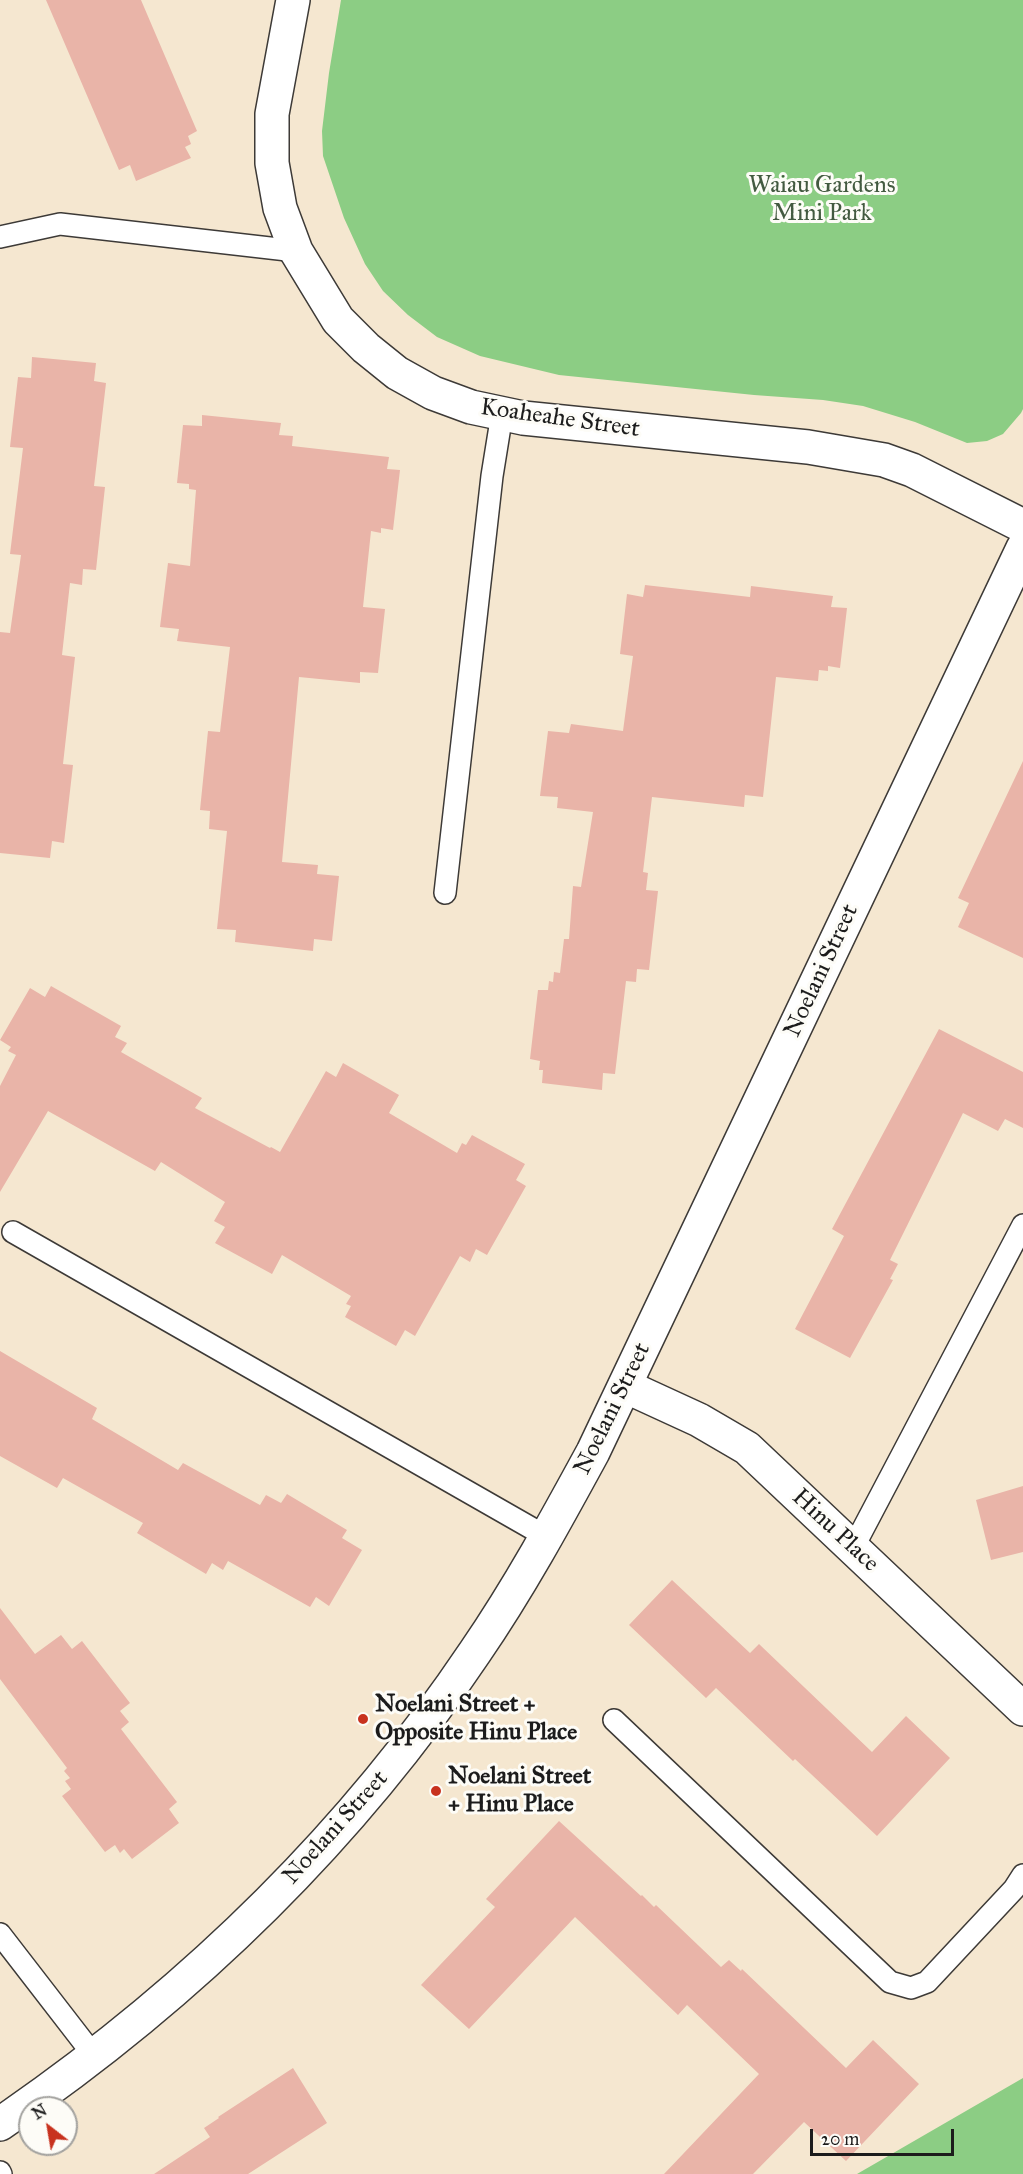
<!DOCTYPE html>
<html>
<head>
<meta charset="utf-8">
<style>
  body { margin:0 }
  #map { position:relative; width:1023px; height:2174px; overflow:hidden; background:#f5e7d0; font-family:"IM FELL Great Primer",serif }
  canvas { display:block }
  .north { position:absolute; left:18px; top:2096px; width:60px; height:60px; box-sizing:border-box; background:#fdfcf7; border:2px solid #a3a29f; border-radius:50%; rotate:329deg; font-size:16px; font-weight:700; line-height:24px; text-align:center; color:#1c1c1c }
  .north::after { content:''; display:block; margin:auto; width:21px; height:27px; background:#c8321e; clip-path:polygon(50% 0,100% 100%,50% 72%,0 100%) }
  .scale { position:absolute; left:810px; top:2129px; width:144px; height:27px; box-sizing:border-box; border:3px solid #1c1c1c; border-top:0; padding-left:8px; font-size:18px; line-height:21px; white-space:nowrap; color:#1c1c1c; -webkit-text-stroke:4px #fdfcf7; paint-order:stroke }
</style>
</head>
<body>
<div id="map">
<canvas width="1023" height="2174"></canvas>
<div class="north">N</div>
<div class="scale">20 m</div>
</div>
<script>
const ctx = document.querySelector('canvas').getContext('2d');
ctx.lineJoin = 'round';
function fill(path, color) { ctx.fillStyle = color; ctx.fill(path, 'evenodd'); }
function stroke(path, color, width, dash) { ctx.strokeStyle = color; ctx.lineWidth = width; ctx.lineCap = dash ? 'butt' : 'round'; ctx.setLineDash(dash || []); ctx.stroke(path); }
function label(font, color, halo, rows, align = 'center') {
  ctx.font = font + ' "IM FELL Great Primer",serif'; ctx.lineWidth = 6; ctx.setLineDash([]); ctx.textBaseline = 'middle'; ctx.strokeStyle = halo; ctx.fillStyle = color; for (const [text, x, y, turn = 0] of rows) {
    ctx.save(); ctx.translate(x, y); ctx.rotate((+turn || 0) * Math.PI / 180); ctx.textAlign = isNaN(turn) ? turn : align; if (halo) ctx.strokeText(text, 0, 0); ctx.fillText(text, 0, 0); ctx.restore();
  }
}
const green = new Path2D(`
  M 341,0 L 1023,0 L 1023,409 L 1021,413 L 1003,434 L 987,441 L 967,443 L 915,422 L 863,406 L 823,400 L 754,395 L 559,375 L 480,356 L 437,337 L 408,315 L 383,291 L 365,264 L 344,218 L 323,156 L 322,131 L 329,73 Z
  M 1023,2078 L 1023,2174 L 857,2174 Z`);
const building = new Path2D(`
  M 46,0 L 141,0 L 197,131 L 188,136 L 191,144 L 185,147 L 191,158 L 136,181 L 130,165 L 119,170 Z
  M 32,357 L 96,363 L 94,381 L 106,383 L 94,486 L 105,487 L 96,570 L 83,569 L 82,585 L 70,583 L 62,655 L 75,657 L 63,764 L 73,765 L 64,843 L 52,841 L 50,858 L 0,853 L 0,632 L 10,633 L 21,555 L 10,554 L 23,448 L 10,447 L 18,377 L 31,378 Z
  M 202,415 L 281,423 L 279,435 L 293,436 L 292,446 L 389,457 L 387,469 L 400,470 L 393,530 L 381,528 L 381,533 L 371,531 L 363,607 L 385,609 L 378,673 L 360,672 L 360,683 L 299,677 L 282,862 L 318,865 L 317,874 L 339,876 L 332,941 L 314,939 L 313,951 L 235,942 L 236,930 L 217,929 L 227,831 L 209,829 L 210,811 L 200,810 L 208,731 L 220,732 L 230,647 L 177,641 L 179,629 L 160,627 L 168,563 L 190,566 L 196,490 L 189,489 L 189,484 L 177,483 L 183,425 L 202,426 Z
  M 645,585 L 750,597 L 751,586 L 833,596 L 831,607 L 847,608 L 840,668 L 828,666 L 828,671 L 819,670 L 818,681 L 776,677 L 763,797 L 745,795 L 744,807 L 652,797 L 643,872 L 648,873 L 646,890 L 658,891 L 649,970 L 637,969 L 636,982 L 626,981 L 615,1074 L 603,1073 L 602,1090 L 542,1083 L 543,1070 L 539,1070 L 540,1061 L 530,1059 L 538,990 L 548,990 L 549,981 L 553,982 L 554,972 L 560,973 L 564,939 L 569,939 L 573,886 L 581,887 L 593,812 L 557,808 L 558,797 L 540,796 L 548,731 L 569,733 L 571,724 L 623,731 L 633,656 L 620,654 L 627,594 L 643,597 Z
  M 1023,761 L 1023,958 L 958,927 L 969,903 L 958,898 Z
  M 51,986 L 121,1026 L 115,1037 L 127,1043 L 121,1052 L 202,1098 L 195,1108 L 270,1148 L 271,1147 L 280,1152 L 326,1071 L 336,1077 L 343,1063 L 399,1095 L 389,1113 L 457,1153 L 462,1143 L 466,1145 L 472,1135 L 525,1164 L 516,1180 L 526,1186 L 487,1255 L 476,1249 L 470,1262 L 460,1256 L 415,1336 L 405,1330 L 396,1346 L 345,1317 L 351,1306 L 346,1304 L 351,1296 L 282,1255 L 272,1274 L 215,1243 L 225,1227 L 214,1221 L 225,1202 L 161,1162 L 155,1171 L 48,1111 L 0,1192 L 0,1086 L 16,1055 L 8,1051 L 11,1047 L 0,1040 L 30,988 L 45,997 Z
  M 939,1029 L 1023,1072 L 1023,1128 L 1005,1119 L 998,1131 L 963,1113 L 890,1260 L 898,1264 L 890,1279 L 893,1280 L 850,1358 L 795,1329 L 844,1236 L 832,1229 Z
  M 0,1351 L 97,1408 L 92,1419 L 178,1470 L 183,1463 L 260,1505 L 266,1495 L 281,1503 L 287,1494 L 347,1530 L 342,1538 L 362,1550 L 329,1606 L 316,1597 L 310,1607 L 228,1561 L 223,1570 L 212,1563 L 206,1574 L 137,1533 L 143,1523 L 63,1478 L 57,1488 L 0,1456 Z
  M 1023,1486 L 1023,1552 L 991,1560 L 976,1500 Z
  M 672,1580 L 750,1653 L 759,1644 L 872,1752 L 906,1716 L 950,1758 L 877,1836 L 795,1759 L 793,1761 L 716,1688 L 706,1698 L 629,1625 Z
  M 0,1608 L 35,1654 L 61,1635 L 72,1649 L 82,1641 L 130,1703 L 120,1711 L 129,1722 L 121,1729 L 177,1802 L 169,1809 L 179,1823 L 132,1859 L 124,1849 L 120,1853 L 115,1845 L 105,1852 L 62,1796 L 71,1789 L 65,1781 L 70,1778 L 64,1771 L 67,1768 L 0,1679 Z
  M 559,1821 L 641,1896 L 642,1895 L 654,1907 L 656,1905 L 721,1967 L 729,1960 L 741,1971 L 742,1969 L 846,2068 L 873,2040 L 919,2084 L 846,2161 L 804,2122 L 753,2174 L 664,2174 L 759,2074 L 687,2005 L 678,2015 L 575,1917 L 469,2029 L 421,1985 L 495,1907 L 486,1899 Z
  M 293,2068 L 327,2123 L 248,2174 L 154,2174 L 210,2137 L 204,2128 L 219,2118 L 218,2117 Z`);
const service = new Path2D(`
  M 0,237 L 60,224 L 296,251
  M 445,893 L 492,476 L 502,414
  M 13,1232 L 547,1537
  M 853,1548 L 1023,1225
  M 614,1720 L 890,1982 L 911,1988 L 927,1982 L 1014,1889 L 1023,1875
  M 0,1934 L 95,2057
  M 0,2172 L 1,2174`);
const minor = new Path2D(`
  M 293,0 L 272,114 L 272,163 L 280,208 L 296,251 L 338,320 L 366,348 L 397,373 L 433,393 L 471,407 L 523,418 L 808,447 L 884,460 L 912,470 L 1023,526
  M 625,1386 L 699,1420 L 747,1448 L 1023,1709`);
const tertiary = new Path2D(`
  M 0,2124 C 187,1996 348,1841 475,1652 C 519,1588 556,1520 593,1452 L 1023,548`);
const markers = [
  [363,1719,6,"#c8321e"],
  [436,1791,6,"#c8321e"]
];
const parkNames = [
  ["Waiau Gardens",822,186],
  ["Mini Park",822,214]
];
const streetNames = [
  ["Koaheahe Street",560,419,8],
  ["Noelani Street",822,971,-65],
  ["Noelani Street",613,1409,-64],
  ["Hinu Place",835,1531,43],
  ["Noelani Street",336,1828,-48]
];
const poiNames = [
  ["Noelani Street +",375,1705],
  ["Opposite Hinu Place",375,1733],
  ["Noelani Street",448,1777],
  ["+ Hinu Place",448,1805]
];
fill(green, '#8ccd84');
fill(building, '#e9b4a8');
stroke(service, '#3d3a37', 24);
stroke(minor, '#3d3a37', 36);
stroke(tertiary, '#3d3a37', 36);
stroke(service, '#fff', 21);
stroke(minor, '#fff', 33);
stroke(tertiary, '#fff', 33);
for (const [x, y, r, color] of markers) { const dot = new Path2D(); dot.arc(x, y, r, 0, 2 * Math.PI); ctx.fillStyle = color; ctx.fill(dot); stroke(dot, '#fdfcf7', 2); }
label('24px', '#435a40', '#fdfcf7', parkNames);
label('24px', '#1c1c1c', '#fdfcf7', streetNames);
label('bold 24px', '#1c1c1c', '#fdfcf7', poiNames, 'left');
</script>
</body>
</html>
